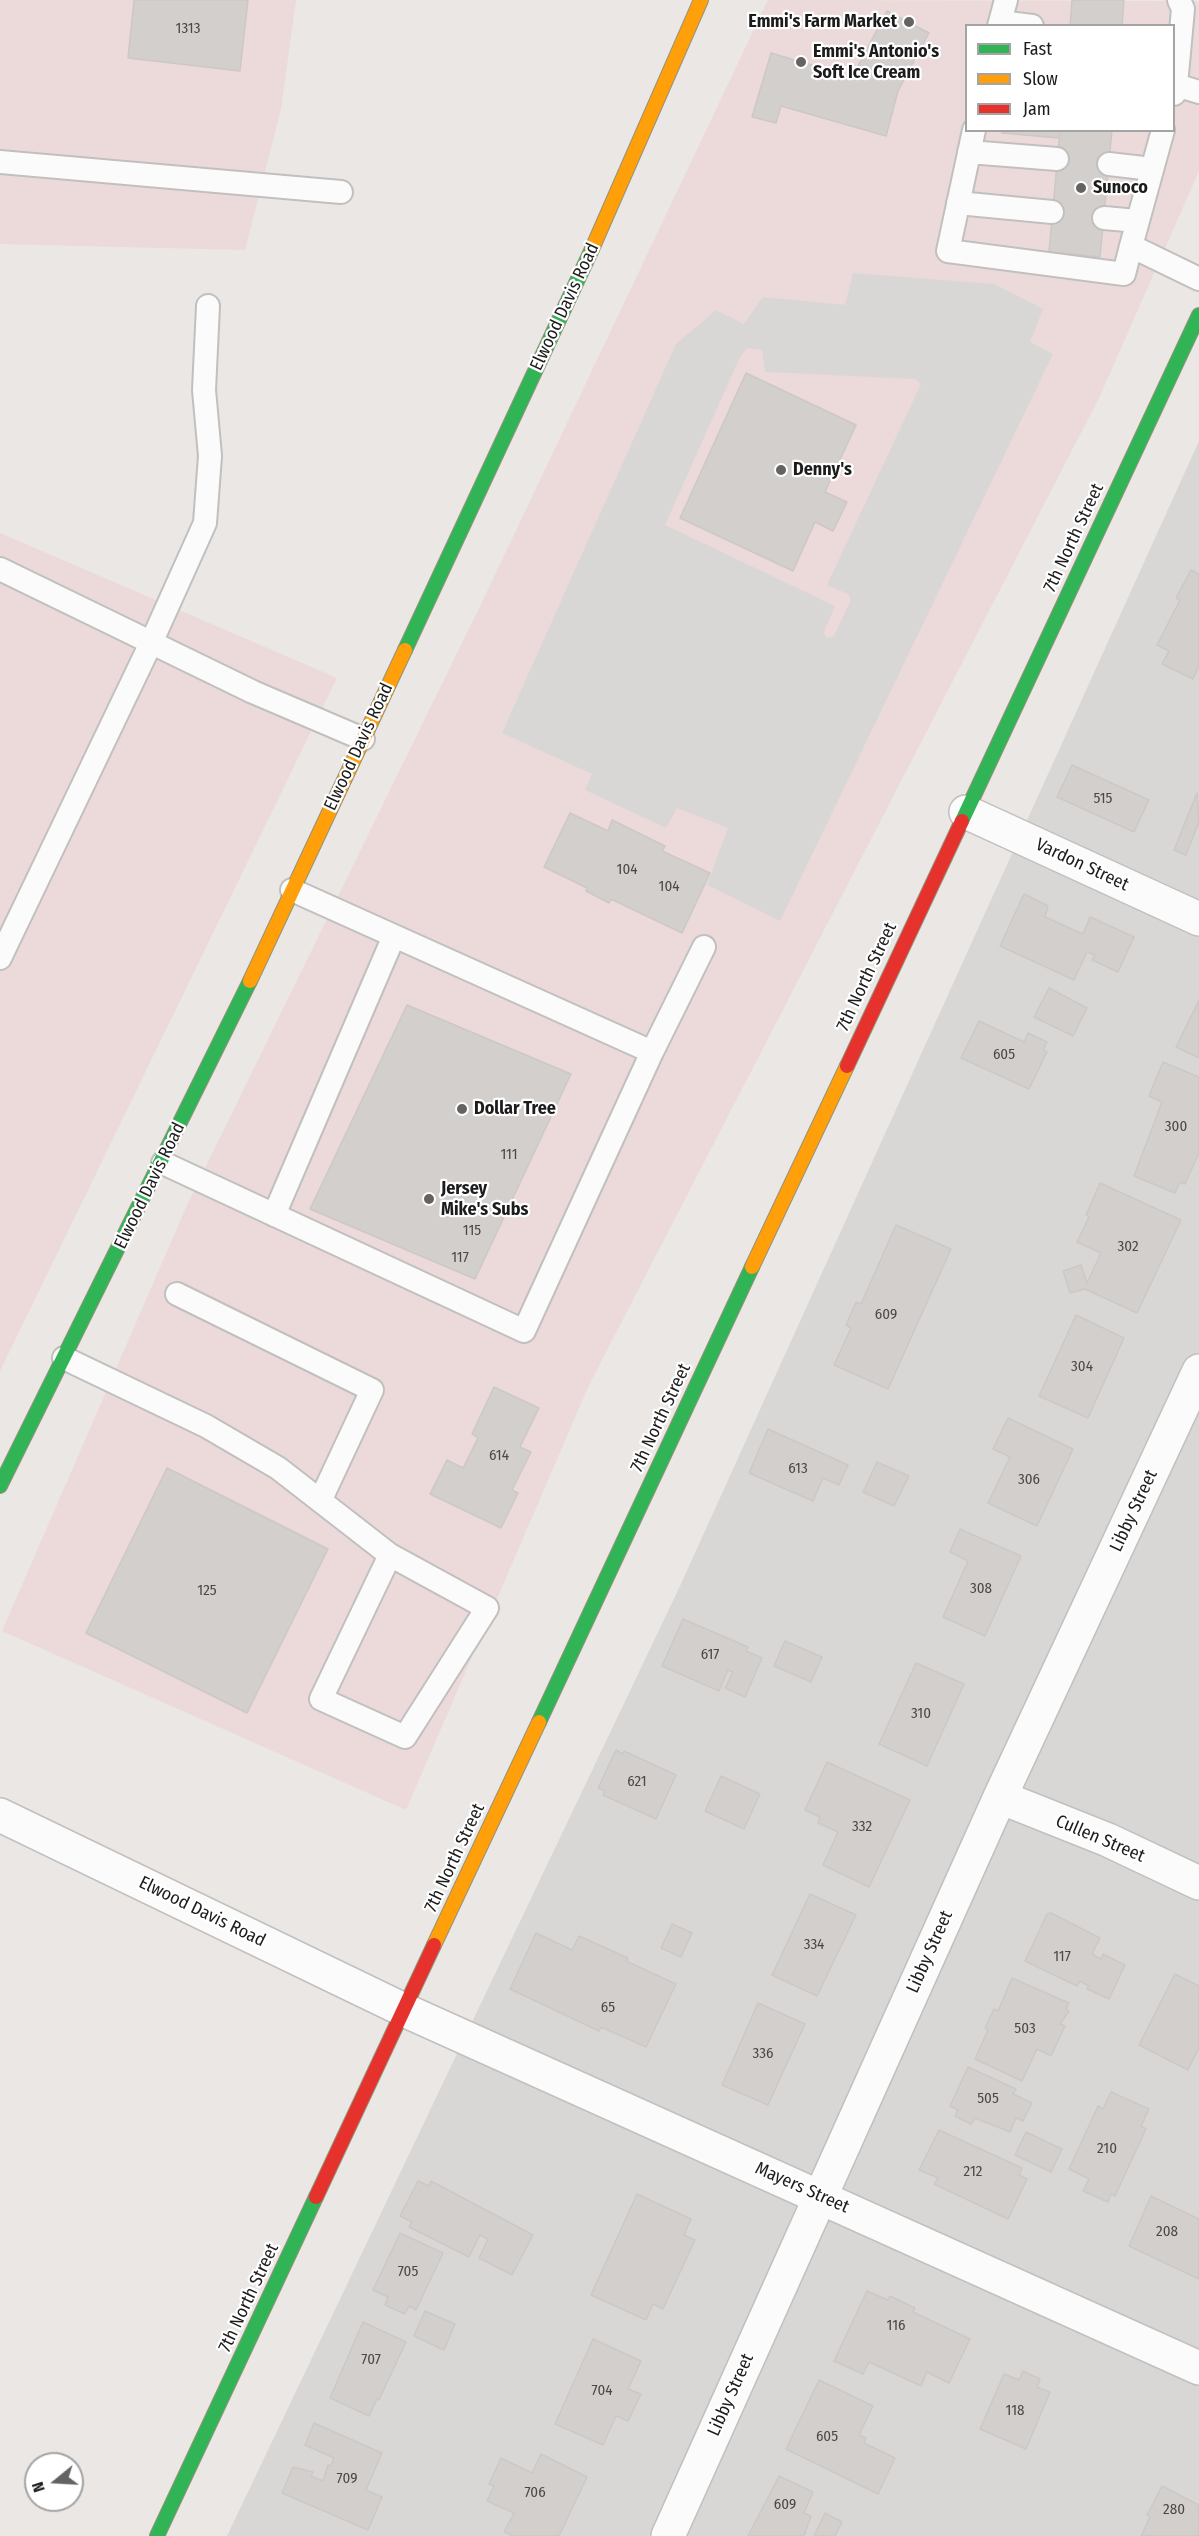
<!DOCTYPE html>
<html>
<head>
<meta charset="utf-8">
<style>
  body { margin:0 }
  #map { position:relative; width:1199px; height:2536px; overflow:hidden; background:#eae7e4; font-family:"Fira Sans Condensed",sans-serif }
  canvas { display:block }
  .legend { position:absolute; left:965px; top:24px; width:210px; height:108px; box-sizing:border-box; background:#fff; border:2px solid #a4a4a4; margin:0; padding:8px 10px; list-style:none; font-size:18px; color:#1c1c1c }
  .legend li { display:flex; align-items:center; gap:12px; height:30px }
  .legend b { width:30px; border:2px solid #a4a4a4 }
  .north { position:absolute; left:24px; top:2452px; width:60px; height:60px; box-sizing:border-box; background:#fff; border:2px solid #a4a4a4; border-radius:50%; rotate:252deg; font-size:16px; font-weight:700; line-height:24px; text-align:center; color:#1c1c1c }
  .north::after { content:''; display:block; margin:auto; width:21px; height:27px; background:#646362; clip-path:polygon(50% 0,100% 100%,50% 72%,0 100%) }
</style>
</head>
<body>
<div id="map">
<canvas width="1199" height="2536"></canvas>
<ul class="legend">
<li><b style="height:8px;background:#30b455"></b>Fast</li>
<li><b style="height:8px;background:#ff9f0a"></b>Slow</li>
<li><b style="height:8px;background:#e5322d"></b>Jam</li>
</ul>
<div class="north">N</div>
</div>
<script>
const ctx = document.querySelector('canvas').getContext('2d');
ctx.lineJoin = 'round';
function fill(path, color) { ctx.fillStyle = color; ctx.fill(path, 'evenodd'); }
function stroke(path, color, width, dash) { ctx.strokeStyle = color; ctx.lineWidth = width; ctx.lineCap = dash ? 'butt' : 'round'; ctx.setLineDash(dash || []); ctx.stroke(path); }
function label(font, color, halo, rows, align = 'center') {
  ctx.font = font + ' "Fira Sans Condensed",sans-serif'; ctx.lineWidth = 4.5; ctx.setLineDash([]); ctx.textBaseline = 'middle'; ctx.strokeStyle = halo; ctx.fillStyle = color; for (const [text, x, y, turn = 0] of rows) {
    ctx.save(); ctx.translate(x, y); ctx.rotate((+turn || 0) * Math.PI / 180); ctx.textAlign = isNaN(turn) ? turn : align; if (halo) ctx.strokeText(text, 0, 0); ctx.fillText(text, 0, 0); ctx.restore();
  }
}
const residential = new Path2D(`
  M 1199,441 L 1199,2536 L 227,2536 L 680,1586 Z`);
const commercial = new Path2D(`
  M 0,0 L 296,0 L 281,109 L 245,250 L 0,244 Z
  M 768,0 L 1199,1 L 1199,171 L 1099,398 L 589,1385 L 406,1810 L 2,1631 L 188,1203 L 482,602 ZM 966,26 L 1174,26 L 1174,130 L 966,130 Z
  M 0,533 L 337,678 L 0,1371 Z`);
const religious = new Path2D(`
  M 853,273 L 994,284 L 1043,309 L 1030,342 L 1053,354 L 780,921 L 707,885 L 728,828 L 677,808 L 666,828 L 585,790 L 592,774 L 502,733 L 676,344 L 716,310 L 744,324 L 763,297 L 845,305 ZM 747,348 L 762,350 L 765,372 L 915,379 L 921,384 L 827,585 L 848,594 L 851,600 L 834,636 L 826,638 L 824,632 L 835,606 L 665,525 L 740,357 Z`);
const building = new Path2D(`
  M 134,0 L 248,0 L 240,71 L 128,58 Z
  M 1072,0 L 1124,0 L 1122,26 L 1070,26 Z
  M 887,11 L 929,33 L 898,91 L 886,136 L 781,106 L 776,123 L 752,117 L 771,53 L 852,77 Z
  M 1003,130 L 1060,130 L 1059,138 L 1002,133 Z
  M 1060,130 L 1112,130 L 1100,257 L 1049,252 Z
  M 746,373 L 856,425 L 825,492 L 847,502 L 833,531 L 815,522 L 793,571 L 680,518 Z
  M 1191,570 L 1199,574 L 1199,666 L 1193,679 L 1162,664 L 1169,651 L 1157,645 L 1180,600 L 1176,598 Z
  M 1072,765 L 1149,800 L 1134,832 L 1057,797 Z
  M 1197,793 L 1199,822 L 1186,855 L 1174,850 Z
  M 570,813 L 608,831 L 612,820 L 665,846 L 662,851 L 710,873 L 682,933 L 611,899 L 609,903 L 586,891 L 587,888 L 544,867 Z
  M 1024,894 L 1048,906 L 1045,917 L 1083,934 L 1090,917 L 1134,937 L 1118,972 L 1092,960 L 1095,955 L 1087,952 L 1074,980 L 1000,946 Z
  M 1049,988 L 1087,1008 L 1073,1036 L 1034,1017 Z
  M 1199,1000 L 1199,1058 L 1176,1047 Z
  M 407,1005 L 571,1074 L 475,1279 L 310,1209 Z
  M 979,1021 L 1024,1042 L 1028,1033 L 1047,1042 L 1043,1050 L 1047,1052 L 1029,1089 L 961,1058 Z
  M 1163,1062 L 1199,1077 L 1199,1153 L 1185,1184 L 1180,1182 L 1175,1193 L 1134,1176 L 1162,1102 L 1149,1096 Z
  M 1100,1183 L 1181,1220 L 1137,1313 L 1085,1289 L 1070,1293 L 1063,1271 L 1081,1265 L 1087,1283 L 1101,1253 L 1077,1242 L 1089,1217 L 1086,1215 Z
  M 896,1225 L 951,1249 L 888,1389 L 834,1365 L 851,1328 L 846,1325 L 856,1302 L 861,1304 Z
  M 1076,1315 L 1124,1338 L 1088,1418 L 1039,1396 Z
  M 494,1387 L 539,1408 L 520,1447 L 531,1452 L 512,1490 L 518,1493 L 501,1528 L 430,1494 L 447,1460 L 463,1468 L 478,1438 L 472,1434 Z
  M 1008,1418 L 1073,1449 L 1037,1526 L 988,1503 L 1010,1457 L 993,1449 Z
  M 768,1429 L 848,1465 L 839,1485 L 823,1478 L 813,1501 L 749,1473 Z
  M 877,1462 L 909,1476 L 894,1506 L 863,1492 Z
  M 167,1468 L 328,1549 L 247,1713 L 86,1633 Z
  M 960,1529 L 1021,1556 L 985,1636 L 943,1617 L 968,1561 L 950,1552 Z
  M 683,1619 L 748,1647 L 746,1651 L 762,1658 L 745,1697 L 725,1688 L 733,1672 L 728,1670 L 719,1691 L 662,1666 Z
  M 785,1641 L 822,1657 L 811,1682 L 774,1666 Z
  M 916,1663 L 964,1684 L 927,1766 L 879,1744 Z
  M 616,1750 L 623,1754 L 624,1751 L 676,1775 L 656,1819 L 603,1795 L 605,1791 L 598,1788 Z
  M 827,1762 L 910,1800 L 869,1887 L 823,1865 L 838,1832 L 818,1823 L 820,1817 L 805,1810 Z
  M 721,1776 L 760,1794 L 744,1829 L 705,1811 Z
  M 810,1894 L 856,1915 L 817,1996 L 772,1975 Z
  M 1051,1913 L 1100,1938 L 1092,1954 L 1101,1959 L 1103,1954 L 1125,1965 L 1109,1999 L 1087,1989 L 1089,1986 L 1080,1981 L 1077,1986 L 1025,1961 L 1047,1914 Z
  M 672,1924 L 692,1933 L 681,1957 L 661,1948 Z
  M 536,1933 L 572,1950 L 579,1936 L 628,1958 L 626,1961 L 676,1984 L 646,2047 L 601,2027 L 599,2031 L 510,1989 Z
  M 1175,1974 L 1199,1986 L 1199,2048 L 1188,2070 L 1139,2045 Z
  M 1012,1978 L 1069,2003 L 1066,2009 L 1069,2011 L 1060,2024 L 1065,2026 L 1051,2056 L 1037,2049 L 1022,2081 L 975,2059 L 988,2030 L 985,2028 L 994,2009 L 998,2011 Z
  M 758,2003 L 805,2024 L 768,2105 L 722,2085 Z
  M 968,2067 L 1016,2089 L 1013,2094 L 1032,2103 L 1023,2121 L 1016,2118 L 1010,2132 L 975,2118 L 971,2124 L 955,2116 L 958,2110 L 950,2106 Z
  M 1111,2092 L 1149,2109 L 1141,2126 L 1146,2129 L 1115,2196 L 1111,2194 L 1108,2202 L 1083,2191 L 1089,2179 L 1069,2169 L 1098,2106 L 1103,2109 Z
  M 939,2130 L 1022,2168 L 1019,2175 L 1027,2179 L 1008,2219 L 934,2184 L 938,2178 L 919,2170 Z
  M 1026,2132 L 1062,2149 L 1051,2172 L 1015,2155 Z
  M 418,2181 L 429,2186 L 431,2181 L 533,2235 L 512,2275 L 479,2258 L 488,2239 L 480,2235 L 469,2257 L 409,2227 L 412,2222 L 400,2216 Z
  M 637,2194 L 691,2219 L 684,2235 L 695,2240 L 663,2309 L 653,2304 L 646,2320 L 591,2295 Z
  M 1151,2196 L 1199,2219 L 1199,2279 L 1129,2246 Z
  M 400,2233 L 443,2253 L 416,2310 L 409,2306 L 405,2314 L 385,2305 L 388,2297 L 373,2290 Z
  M 867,2291 L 888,2300 L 890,2296 L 915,2308 L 913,2312 L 970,2339 L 949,2383 L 927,2372 L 921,2386 L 869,2362 L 863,2374 L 834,2361 Z
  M 425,2311 L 455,2324 L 444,2350 L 414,2336 Z
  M 363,2322 L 406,2342 L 379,2400 L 377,2399 L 369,2416 L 330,2398 Z
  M 593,2339 L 641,2361 L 628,2389 L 641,2394 L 628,2421 L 616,2416 L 603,2445 L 555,2424 Z
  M 1023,2371 L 1040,2379 L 1037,2387 L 1050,2392 L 1026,2449 L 980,2429 L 1004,2374 L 1019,2380 Z
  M 819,2380 L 873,2406 L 859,2435 L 866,2438 L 864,2443 L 895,2458 L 878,2494 L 786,2449 Z
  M 314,2423 L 382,2453 L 366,2490 L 382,2497 L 368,2530 L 282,2493 L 293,2467 L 313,2472 L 311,2476 L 323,2481 L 328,2465 L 331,2466 L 334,2458 L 305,2445 Z
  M 541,2454 L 587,2477 L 559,2536 L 513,2536 L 504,2532 L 514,2513 L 487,2501 L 494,2486 L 489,2484 L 501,2458 L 532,2473 Z
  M 779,2476 L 813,2492 L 804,2513 L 811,2516 L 804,2536 L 748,2536 Z
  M 1162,2486 L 1199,2505 L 1199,2536 L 1141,2536 L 1150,2517 L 1147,2515 Z
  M 825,2513 L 842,2522 L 835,2536 L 814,2536 Z`);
const lane = new Path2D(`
  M 1000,22 L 1032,26
  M 999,26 L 1006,0
  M 1176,85 L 1183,9 L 1179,0
  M 1174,94 L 1176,85 L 1199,92
  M 974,130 L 948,251 L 1124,274 L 1131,246
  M 1163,130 L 1131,246 L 1199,279
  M 969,152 L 1057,159
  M 0,162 L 341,192
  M 1109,164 L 1152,169
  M 958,203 L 1052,212
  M 1104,218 L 1137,221
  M 0,569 L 253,692 L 363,739
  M 0,958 L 151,643 L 205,523 L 210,456 L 204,390 L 208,306
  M 652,1052 L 704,947
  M 163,1163 L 524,1331 L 652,1052 L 292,890
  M 274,1215 L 394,936
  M 177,1294 L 372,1390 L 321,1499
  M 64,1358 L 206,1426 L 278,1468 L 390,1555 L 487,1608 L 405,1737 L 321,1699 L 390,1555`);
const street = new Path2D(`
  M 966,812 L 1199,919
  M 1000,1797 L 1108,1840 L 1199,1883
  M 0,1815 L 404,2010 L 1199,2368
  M 668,2536 L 1000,1797 L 1199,1371`);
const fast = new Path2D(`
  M 405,650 L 592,249
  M 962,821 L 1199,315
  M 0,1486 L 250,981
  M 539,1722 L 752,1267
  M 157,2536 L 316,2197`);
const slow = new Path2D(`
  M 592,249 L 701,0
  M 250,981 L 405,650
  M 752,1267 L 847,1066
  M 434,1945 L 539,1722`);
const jam = new Path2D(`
  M 847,1066 L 962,821
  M 316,2197 L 434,1945`);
const markers = [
  [909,22,6,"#646362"],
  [801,62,6,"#646362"],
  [1081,188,6,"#646362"],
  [781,470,6,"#646362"],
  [462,1109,6,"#646362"],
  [429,1199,6,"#646362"]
];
const numberNames = [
  ["1313",188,29],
  ["515",1103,799],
  ["104",627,870],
  ["104",669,887],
  ["605",1004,1055],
  ["300",1176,1127],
  ["111",509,1155],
  ["115",472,1231],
  ["302",1128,1247],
  ["117",460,1258],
  ["609",886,1315],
  ["304",1082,1367],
  ["614",499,1456],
  ["613",798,1469],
  ["306",1029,1480],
  ["308",981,1589],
  ["125",207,1591],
  ["617",710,1655],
  ["310",921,1714],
  ["621",637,1782],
  ["332",862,1827],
  ["334",814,1945],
  ["117",1062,1957],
  ["65",608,2008],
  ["503",1025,2029],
  ["336",763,2054],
  ["505",988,2099],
  ["210",1107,2149],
  ["212",973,2172],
  ["208",1167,2232],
  ["705",408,2272],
  ["116",896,2326],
  ["707",371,2360],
  ["704",602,2391],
  ["118",1015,2411],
  ["605",827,2437],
  ["709",347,2479],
  ["706",535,2493],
  ["609",785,2505],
  ["280",1174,2510]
];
const poiNames = [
  ["Emmi's Farm Market",897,22,"right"],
  ["Emmi's Antonio's",813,52],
  ["Soft Ice Cream",813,73],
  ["Sunoco",1093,188],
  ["Denny's",793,470],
  ["Dollar Tree",474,1109],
  ["Jersey",441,1189],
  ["Mike's Subs",441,1210]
];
const streetNames = [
  ["Elwood Davis Road",565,307,-65],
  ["7th North Street",1074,538,-65],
  ["Elwood Davis Road",359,747,-65],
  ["Vardon Street",1082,865,25],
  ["7th North Street",867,977,-65],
  ["Elwood Davis Road",150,1186,-64],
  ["7th North Street",661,1418,-65],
  ["Libby Street",1134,1511,-65],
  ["Cullen Street",1100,1839,23],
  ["7th North Street",455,1858,-65],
  ["Elwood Davis Road",202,1912,26],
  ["Libby Street",930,1952,-66],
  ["Mayers Street",802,2188,24],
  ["7th North Street",249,2298,-65],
  ["Libby Street",731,2395,-66]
];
fill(residential, '#d9d7d6');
fill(commercial, '#ecdadb');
fill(religious, '#d8d7d6');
fill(building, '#d2cfcd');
stroke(building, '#cdc8c5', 1.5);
stroke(lane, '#c1c0bf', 26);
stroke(street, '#c1c0bf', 36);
stroke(fast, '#94927d', 16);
stroke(slow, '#94927d', 16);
stroke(jam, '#94927d', 16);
stroke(lane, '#fcfbfb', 22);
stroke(street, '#fcfbfb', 33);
stroke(fast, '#30b455', 14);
stroke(slow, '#ff9f0a', 14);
stroke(jam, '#e5322d', 14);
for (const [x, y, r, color] of markers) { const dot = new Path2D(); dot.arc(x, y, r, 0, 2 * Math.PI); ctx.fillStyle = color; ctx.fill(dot); stroke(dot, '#fff', 2); }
label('15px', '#4a4948', null, numberNames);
label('bold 18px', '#1c1c1c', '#fff', poiNames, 'left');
label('18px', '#1c1c1c', '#fff', streetNames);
</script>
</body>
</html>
